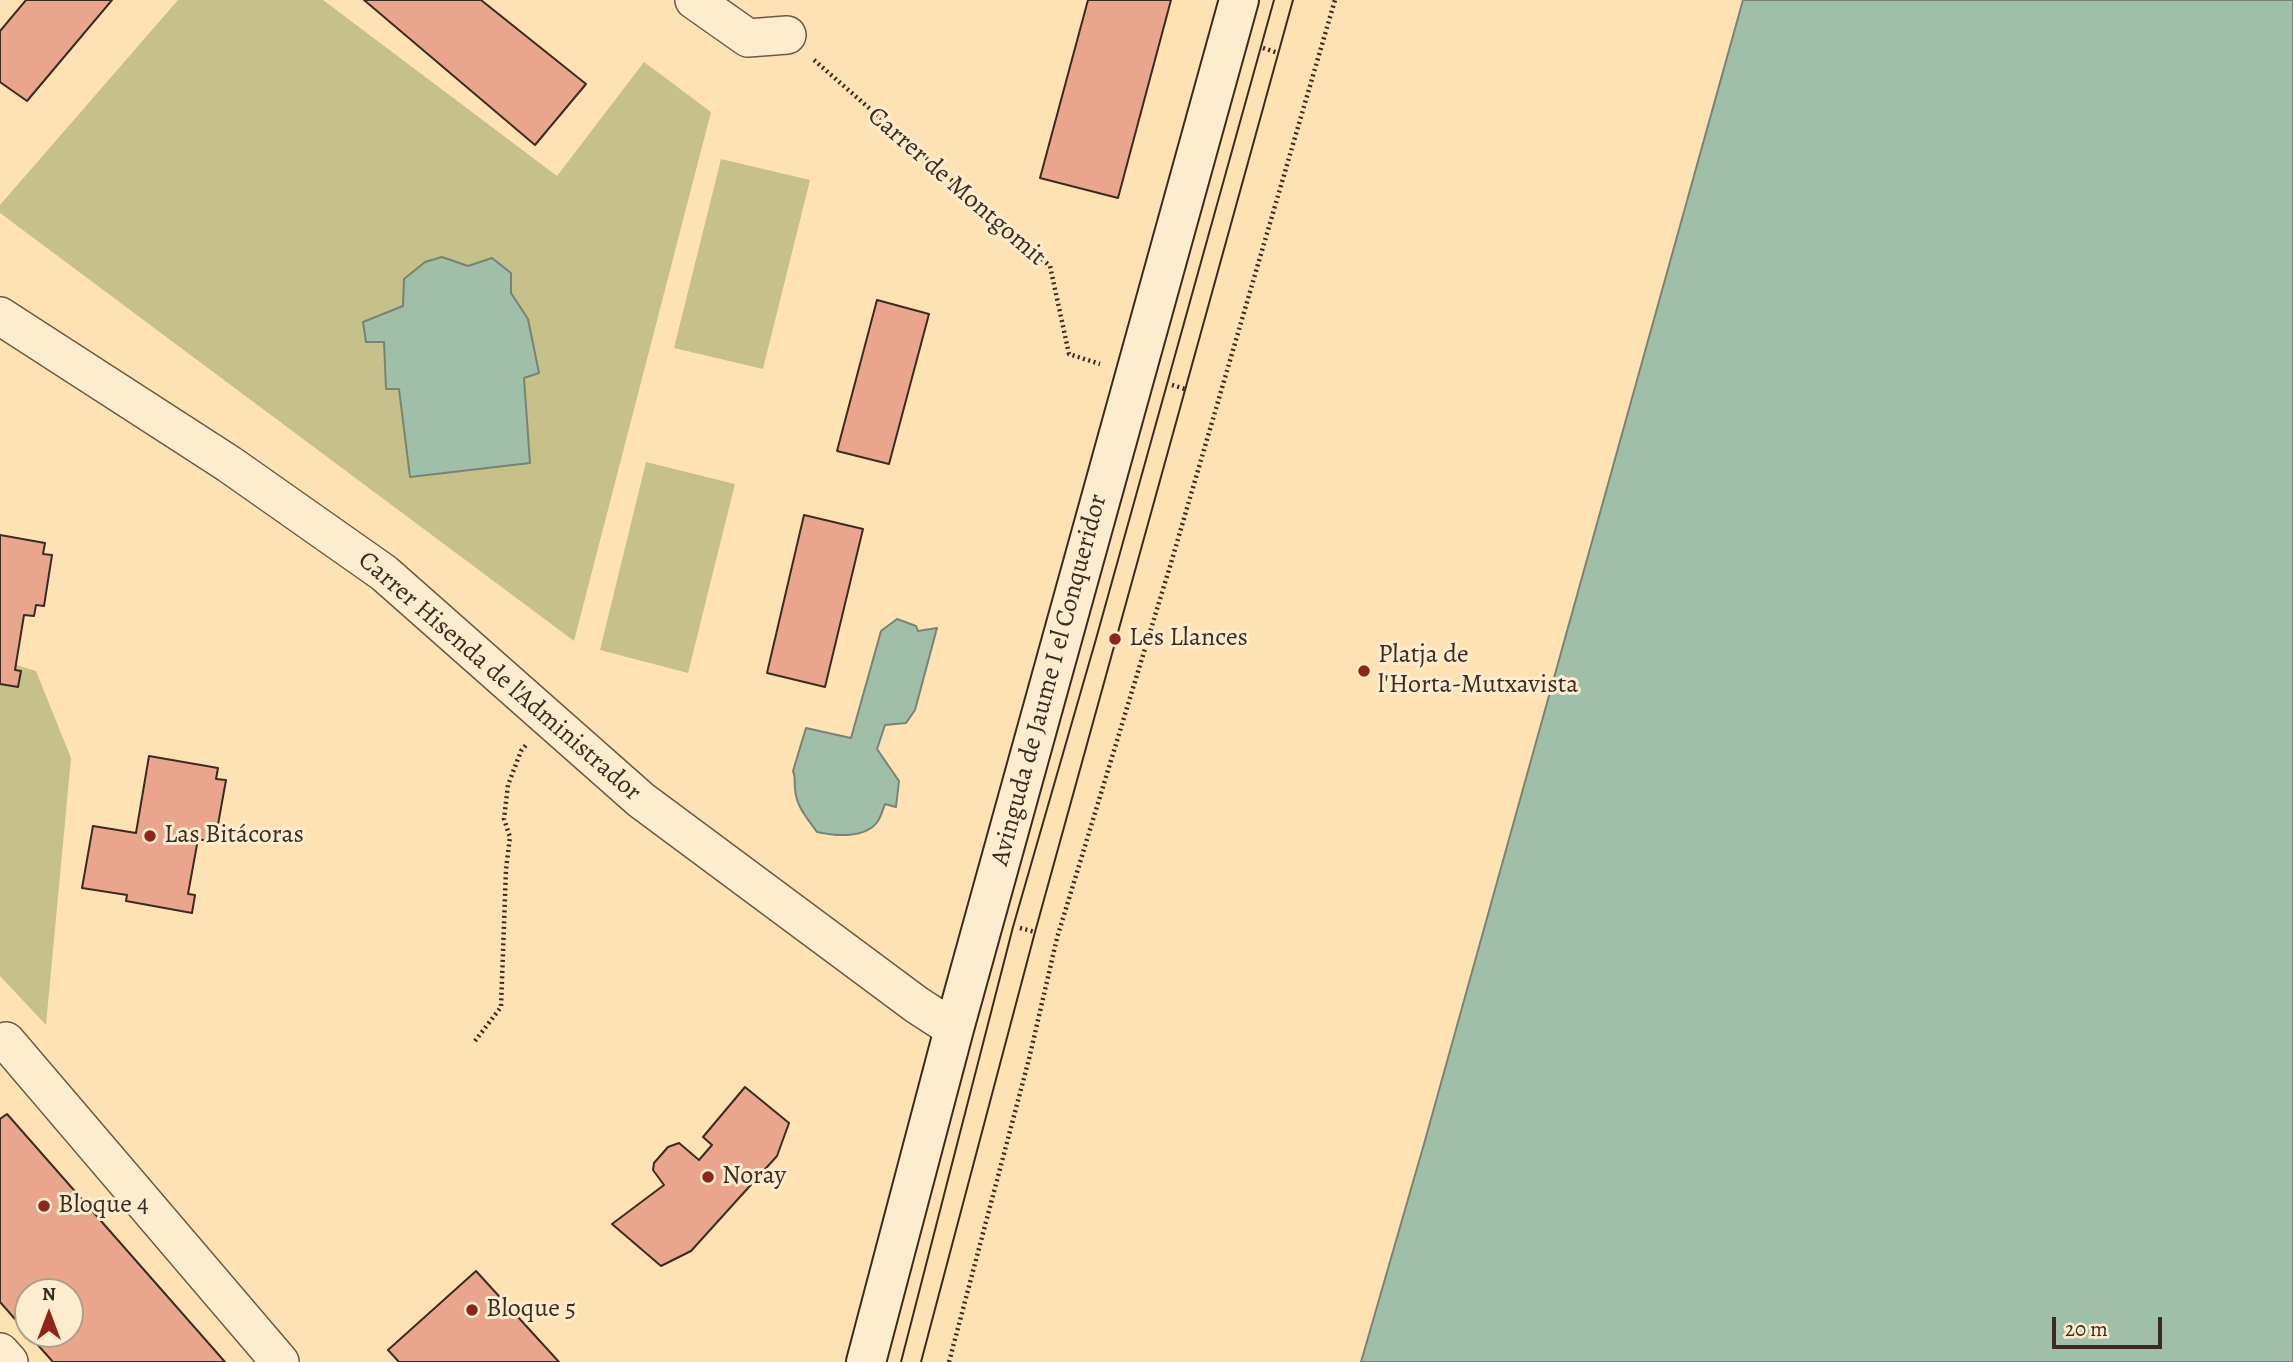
<!DOCTYPE html>
<html>
<head>
<meta charset="utf-8">
<style>
  body { margin:0 }
  #map { position:relative; width:2293px; height:1362px; overflow:hidden; background:#fee2b4; font-family:Alegreya,serif }
  canvas { display:block }
  .north { position:absolute; left:14px; top:1278px; width:70px; height:70px; box-sizing:border-box; background:#feecce; border:2px solid #b09f89; border-radius:50%; rotate:0deg; font-size:19px; font-weight:700; line-height:28px; text-align:center; color:#3c2b21 }
  .north::after { content:''; display:block; margin:auto; width:24px; height:32px; background:#8f2418; clip-path:polygon(50% 0,100% 100%,50% 72%,0 100%) }
  .scale { position:absolute; left:2052px; top:1317px; width:110px; height:32px; box-sizing:border-box; border:4px solid #3c2b21; border-top:0; padding-left:9px; font-size:21px; line-height:24px; white-space:nowrap; color:#3c2b21; -webkit-text-stroke:5px #feecce; paint-order:stroke }
</style>
</head>
<body>
<div id="map">
<canvas width="2293" height="1362"></canvas>
<div class="north">N</div>
<div class="scale">20 m</div>
</div>
<script>
const ctx = document.querySelector('canvas').getContext('2d');
ctx.lineJoin = 'round';
function fill(path, color) { ctx.fillStyle = color; ctx.fill(path, 'evenodd'); }
function stroke(path, color, width, dash) { ctx.strokeStyle = color; ctx.lineWidth = width; ctx.lineCap = dash ? 'butt' : 'round'; ctx.setLineDash(dash || []); ctx.stroke(path); }
function label(font, color, halo, rows, align = 'center') {
  ctx.font = font + ' Alegreya,serif'; ctx.lineWidth = 6; ctx.setLineDash([]); ctx.textBaseline = 'middle'; ctx.strokeStyle = halo; ctx.fillStyle = color; for (const [text, x, y, turn = 0] of rows) {
    ctx.save(); ctx.translate(x, y); ctx.rotate((+turn || 0) * Math.PI / 180); ctx.textAlign = isNaN(turn) ? turn : align; if (halo) ctx.strokeText(text, 0, 0); ctx.fillText(text, 0, 0); ctx.restore();
  }
}
const green = new Path2D(`
  M 178,0 L 323,0 L 557,176 L 644,62 L 711,112 L 574,641 L 0,213 L 0,205 Z
  M 721,159 L 810,180 L 763,369 L 674,348 Z
  M 646,462 L 735,484 L 688,673 L 600,650 Z
  M 0,660 L 36,671 L 71,758 L 46,1025 L 0,976 Z`);
const water = new Path2D(`
  M 1743,0 L 2293,0 L 2293,1362 L 1361,1362 L 1424,1144 Z
  M 442,257 L 468,266 L 492,258 L 511,273 L 511,293 L 528,319 L 539,373 L 524,378 L 530,463 L 410,477 L 399,389 L 386,389 L 384,342 L 366,342 L 363,322 L 403,306 L 404,279 L 425,262 Z
  M 897,619 L 916,626 L 918,631 L 937,628 L 915,710 L 906,723 L 885,725 L 877,749 L 899,781 L 896,807 L 885,804 C 883,809 881,816 878,821 C 866,839 835,836 817,832 C 807,818 796,806 795,789 C 794,781 796,778 793,771 L 806,728 L 851,738 L 881,631 Z`);
const building = new Path2D(`
  M 26,0 L 112,0 L 27,101 L 0,82 L 0,31 Z
  M 364,0 L 481,0 L 586,84 L 535,145 Z
  M 1088,0 L 1171,0 L 1118,198 L 1040,178 Z
  M 877,300 L 929,314 L 889,464 L 837,451 Z
  M 804,515 L 863,529 L 825,687 L 767,673 Z
  M 0,535 L 45,543 L 43,554 L 52,555 L 44,606 L 36,605 L 34,616 L 24,615 L 15,670 L 21,671 L 18,687 L 0,684 Z
  M 149,756 L 218,768 L 216,779 L 226,780 L 217,830 L 210,829 L 208,841 L 198,839 L 188,894 L 195,895 L 192,913 L 126,901 L 127,895 L 82,888 L 93,826 L 136,833 Z
  M 745,1087 L 789,1123 L 777,1156 L 691,1251 L 661,1266 L 612,1224 L 664,1185 L 653,1170 L 654,1163 L 668,1147 L 679,1143 L 699,1160 L 712,1145 L 703,1137 Z
  M 7,1114 L 225,1362 L 53,1362 L 28,1334 L 70,1334 L 70,1292 L 28,1292 L 28,1334 L 0,1302 L 0,1119 Z
  M 476,1271 L 559,1362 L 399,1362 L 388,1350 Z`);
const path = new Path2D(`
  M 1263,48 L 1278,53
  M 814,60 L 1050,266 L 1069,354 L 1100,364
  M 1172,385 L 1185,389
  M 1020,928 L 1035,932
  M 475,1041 L 501,1007 L 506,869 L 510,837 L 504,819 L 508,785 L 521,751 L 526,745
  M 949,1362 L 1029,1059 L 1057,938 L 1171,563 L 1335,0`);
const street = new Path2D(`
  M 694,0 L 748,38 L 787,35
  M 0,316 L 229,464 L 384,573 L 641,800 L 917,1005 L 954,1029
  M 6,1041 L 280,1362
  M 0,1352 L 9,1362`);
const secondary = new Path2D(`
  M 866,1362 L 954,1029 L 1239,0`);
const tram = new Path2D(`
  M 901,1362 L 1013,927 L 1096,639 L 1274,0
  M 921,1362 L 1035,932 L 1293,0`);
const markers = [
  [1115,639,7,"#8f2418"],
  [1364,671,7,"#8f2418"],
  [150,836,7,"#8f2418"],
  [708,1177,7,"#8f2418"],
  [44,1206,7,"#8f2418"],
  [472,1310,7,"#8f2418"]
];
const streetNames = [
  ["Carrer de Montgomit",956,187,41],
  ["Carrer Hisenda de l'Administrador",499,677,41],
  ["Avinguda de Jaume I el Conqueridor",1050,680,-75]
];
const poiNames = [
  ["Les Llances",1129,639],
  ["Platja de",1378,656],
  ["l'Horta-Mutxavista",1378,686],
  ["Las Bitácoras",164,836],
  ["Noray",722,1177],
  ["Bloque 4",58,1206],
  ["Bloque 5",486,1310]
];
fill(green, '#c6c189');
fill(water, '#a0bfa9');
stroke(water, '#788473', 2);
fill(building, '#e9a68d');
stroke(building, '#3c2b21', 2);
stroke(street, '#6c5946', 40);
stroke(secondary, '#3c2b21', 42);
stroke(path, '#3c2b21', 4.5, [2, 3.5]);
stroke(street, '#feecce', 37);
stroke(secondary, '#feecce', 38);
stroke(tram, '#3c2b21', 2);
for (const [x, y, r, color] of markers) { const dot = new Path2D(); dot.arc(x, y, r, 0, 2 * Math.PI); ctx.fillStyle = color; ctx.fill(dot); stroke(dot, '#feecce', 2.5); }
label('26px', '#3c2b21', '#feecce', streetNames);
label('26px', '#3c2b21', '#feecce', poiNames, 'left');
</script>
</body>
</html>
